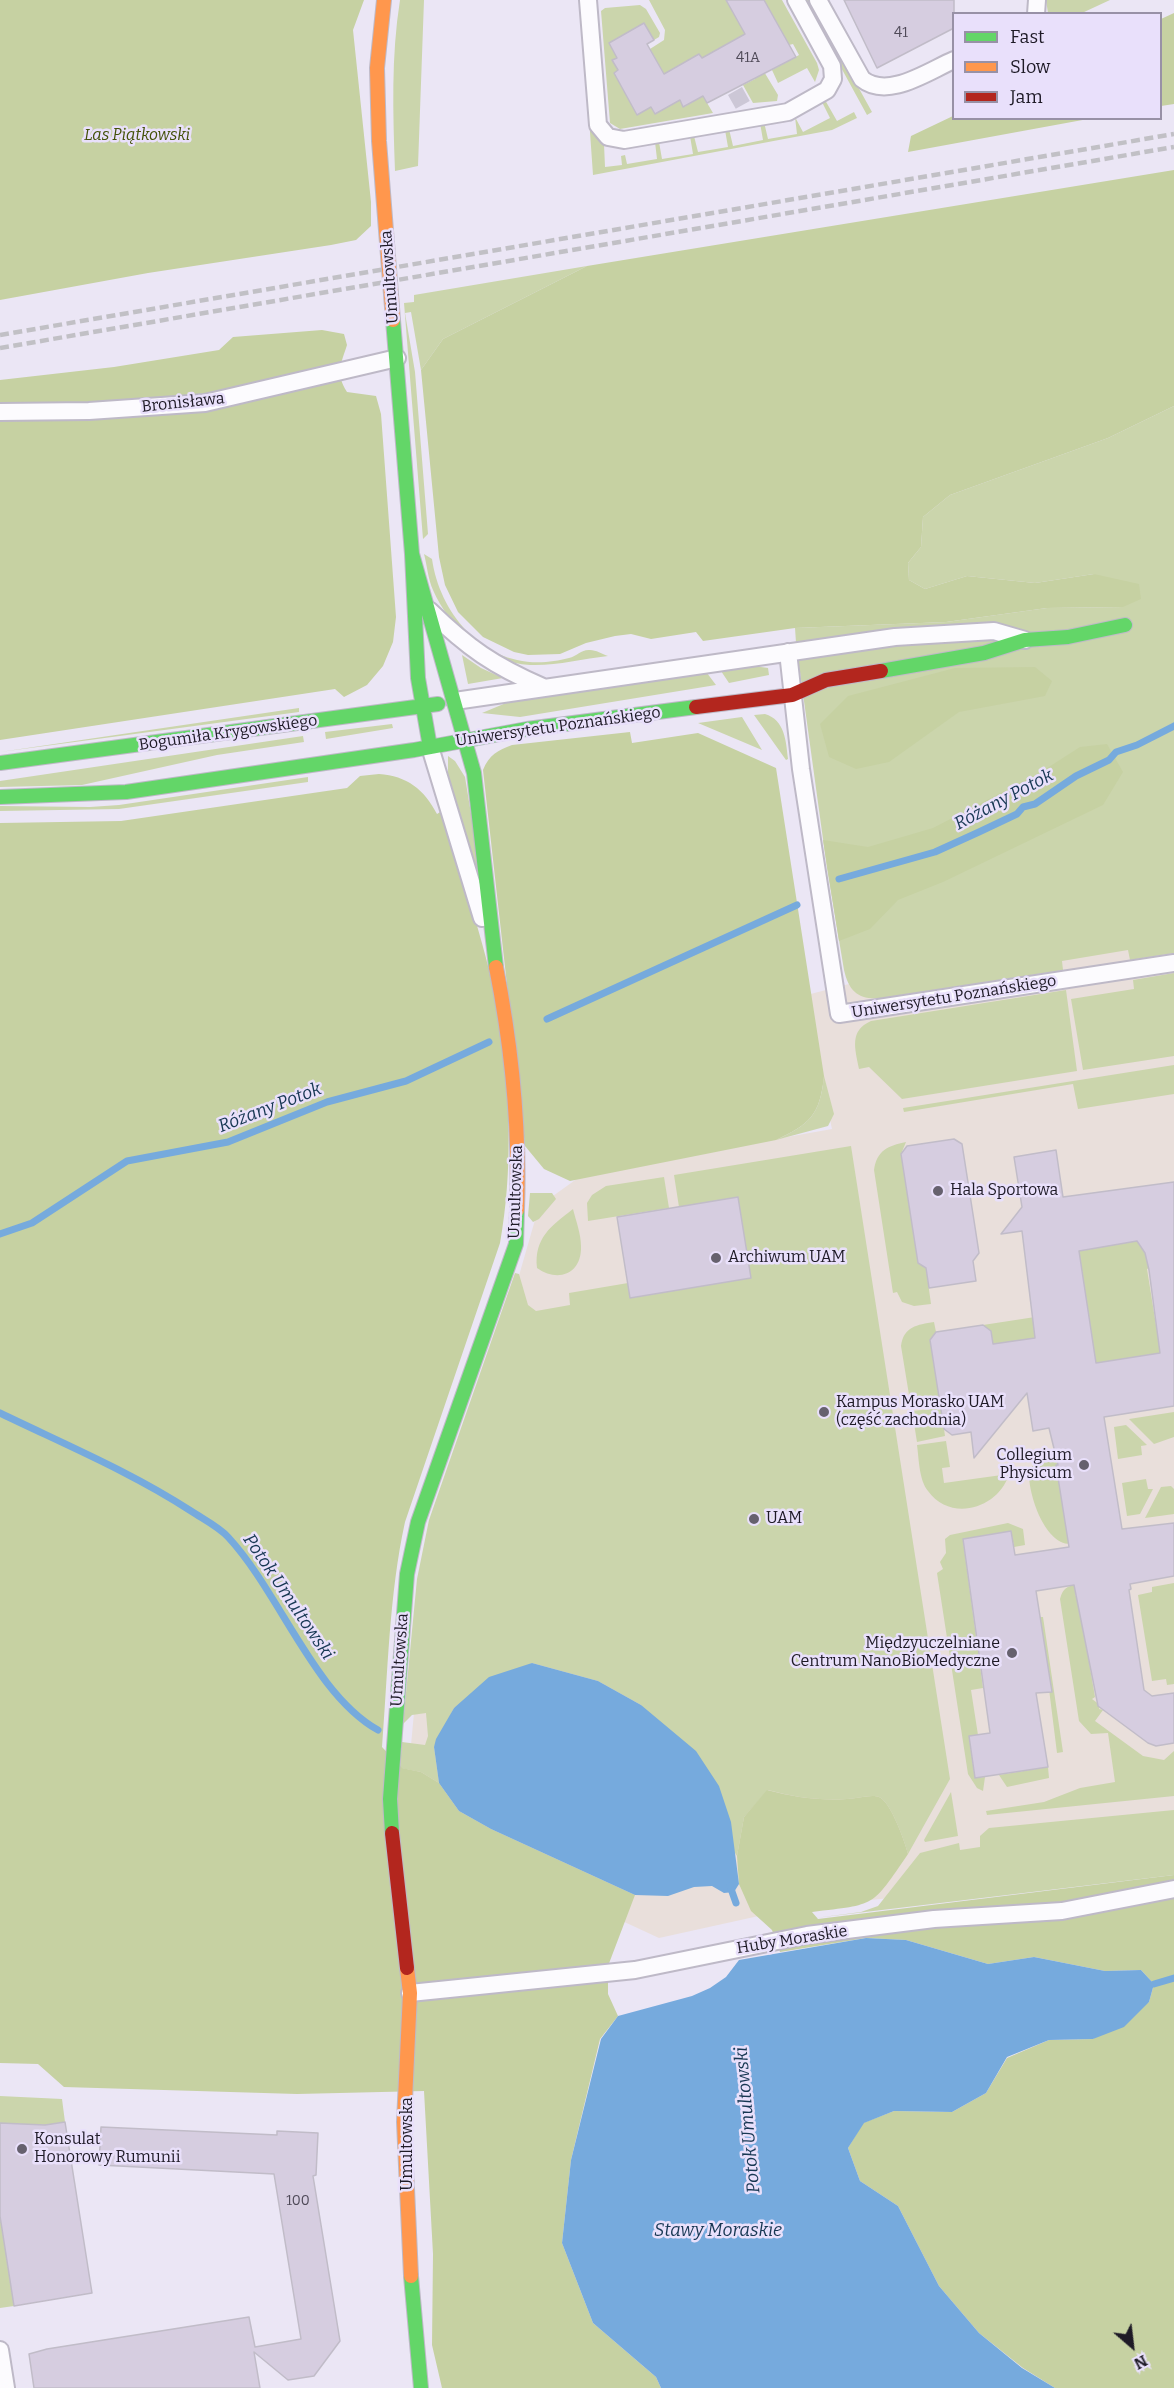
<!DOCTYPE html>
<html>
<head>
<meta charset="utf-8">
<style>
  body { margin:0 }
  #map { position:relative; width:1174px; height:2388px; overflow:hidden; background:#ebe6f5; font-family:Bitter,serif }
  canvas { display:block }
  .legend { position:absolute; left:952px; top:12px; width:210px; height:108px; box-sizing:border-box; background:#e9e0fb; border:2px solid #9891a6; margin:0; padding:8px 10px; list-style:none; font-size:18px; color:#1e1a26 }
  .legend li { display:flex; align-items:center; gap:12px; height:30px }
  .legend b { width:30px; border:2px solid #9891a6 }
  .north { position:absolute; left:1102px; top:2316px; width:60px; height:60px; -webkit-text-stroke:4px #e9e0fb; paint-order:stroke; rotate:152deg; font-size:16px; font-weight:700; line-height:24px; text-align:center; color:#1e1a26 }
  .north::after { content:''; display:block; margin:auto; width:21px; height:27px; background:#1e1a26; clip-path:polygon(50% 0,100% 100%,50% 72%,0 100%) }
</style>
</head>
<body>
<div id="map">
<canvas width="1174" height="2388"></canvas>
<ul class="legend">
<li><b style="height:8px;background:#63d668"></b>Fast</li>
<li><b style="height:8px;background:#ff974d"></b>Slow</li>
<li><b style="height:8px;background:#b3261e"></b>Jam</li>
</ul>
<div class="north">N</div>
</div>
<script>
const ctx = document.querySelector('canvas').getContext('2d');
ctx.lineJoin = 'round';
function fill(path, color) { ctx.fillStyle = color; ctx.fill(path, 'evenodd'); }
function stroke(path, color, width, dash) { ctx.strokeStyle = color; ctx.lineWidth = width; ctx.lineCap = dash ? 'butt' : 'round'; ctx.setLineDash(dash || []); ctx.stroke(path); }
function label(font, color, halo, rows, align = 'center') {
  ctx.font = font + ' Bitter,serif'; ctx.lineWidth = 5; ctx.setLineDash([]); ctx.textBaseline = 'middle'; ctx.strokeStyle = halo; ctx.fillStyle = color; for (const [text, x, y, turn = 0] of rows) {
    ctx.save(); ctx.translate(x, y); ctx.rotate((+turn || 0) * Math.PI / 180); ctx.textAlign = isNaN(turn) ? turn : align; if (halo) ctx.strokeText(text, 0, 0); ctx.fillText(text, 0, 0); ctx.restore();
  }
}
const education = new Path2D(`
  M 1174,840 L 1174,1868 L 795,1908 L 659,1938 L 404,1820 L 418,1670 L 512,1300 L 539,1206 L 585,1173 L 832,1129 L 803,996 L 914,967 Z`);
const green = new Path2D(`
  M 400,0 L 424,0 L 418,166 L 395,171 C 393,113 391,57 400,0 Z
  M 649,0 L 726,0 L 745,34 L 702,58 L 699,54 L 664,74 L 650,49 L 664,40 L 665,30 Z
  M 764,0 L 782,0 L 817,63 L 819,70 L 815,82 L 807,68 L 778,83 L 772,70 L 799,55 L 793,44 L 789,45 Z
  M 804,0 L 810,0 L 872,112 L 867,115 Z
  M 1046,0 L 1110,0 L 1082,13 L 1048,13 Z
  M 640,5 L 646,9 L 660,33 L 659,37 L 654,40 L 644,23 L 609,43 L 617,58 L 612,60 L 618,70 L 614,73 L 637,115 L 651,107 L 655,114 L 680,100 L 684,107 L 703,96 L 713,113 L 620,129 L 610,123 L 601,11 L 605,8 Z
  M 763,70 L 778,95 L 777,101 L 753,103 L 743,85 L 755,79 L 754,76 Z
  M 825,100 L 837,121 L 854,112 L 857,118 L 832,130 L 593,175 L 589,118 L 591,128 L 604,144 L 605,167 L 622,165 L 621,156 L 625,155 L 627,164 L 657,159 L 655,142 L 659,142 L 662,159 L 693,154 L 690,136 L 694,136 L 698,152 L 728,147 L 725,130 L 729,129 L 733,146 L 763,140 L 760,123 L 764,122 L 768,139 L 797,134 L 795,117 L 803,132 L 830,118 L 822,102 Z
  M 587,266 L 443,339 L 421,370 L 411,312 L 405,313 L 415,372 L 428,534 L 423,539 L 404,303 L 414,302 L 414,295 Z
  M 1174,406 L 1174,953 L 1130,960 L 1128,950 L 1062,961 L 1063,970 L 881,998 C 859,1000 849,992 844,970 L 827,868 L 800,672 L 798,672 L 795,628 L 946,622 L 1047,608 L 1123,607 L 1094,574 L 1035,583 L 967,576 L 925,589 L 909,580 L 908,563 L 921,547 L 923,517 L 950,495 L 1108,438 Z
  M 424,554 L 432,559 C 440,615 485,667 546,662 C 554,661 562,660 569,658 C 577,656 582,649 590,650 C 596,650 602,654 608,656 C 582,659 556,666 530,665 C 487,663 449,627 433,590 C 428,579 427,565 424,554 Z
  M 462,655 L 481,668 L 503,678 L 468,684 Z
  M 754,666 L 768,668 L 769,675 L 729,683 L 721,671 Z
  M 707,673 L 716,685 L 520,717 L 482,713 L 506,703 Z
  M 299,708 L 299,712 L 0,752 Z
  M 765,714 C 785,720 786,741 788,759 L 786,760 L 754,715 Z
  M 742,717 L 762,750 L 698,723 Z
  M 392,724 L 393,728 L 326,739 L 325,732 Z
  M 303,736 L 304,742 L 217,755 L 82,785 L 0,787 L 0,781 Z
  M 448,756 L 455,761 L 465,777 L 486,906 L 448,781 Z
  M 308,777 L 308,782 L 119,809 L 0,811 L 0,806 L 90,807 L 119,805 Z
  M 1174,973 L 1174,1056 L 1083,1070 L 1071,999 L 1134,989 L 1133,980 Z
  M 1066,990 L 1077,1071 L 902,1099 L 869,1067 L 859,1069 C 855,1048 849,1031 871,1021 Z
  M 1174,1065 L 1174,1094 L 1078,1109 L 1073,1084 L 904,1112 L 903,1108 Z
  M 824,1076 L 834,1114 L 828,1126 L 776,1140 C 810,1124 820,1115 824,1076 Z
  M 906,1142 L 901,1154 L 918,1262 L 926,1268 L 931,1304 L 914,1306 L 902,1302 L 897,1292 L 893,1293 L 874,1170 C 877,1150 888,1146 906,1142 Z
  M 851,1146 L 950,1779 L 908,1854 C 905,1842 891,1802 879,1797 C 871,1794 856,1799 847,1799 C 819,1801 794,1797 768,1790 L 744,1817 L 737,1856 L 641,1705 L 598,1681 L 532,1663 L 454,1708 L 434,1747 L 439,1783 L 421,1772 L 400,1768 L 402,1742 L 425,1745 L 428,1736 L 426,1713 L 412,1715 L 403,1724 L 417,1579 L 429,1520 L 515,1273 L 519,1274 L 528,1305 L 536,1311 L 570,1305 L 569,1293 L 628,1283 L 631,1298 L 750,1278 L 679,1207 L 674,1175 Z
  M 664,1177 L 669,1208 L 588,1221 L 587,1203 L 592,1195 L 606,1186 Z
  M 530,1193 L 552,1193 L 556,1199 L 539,1219 L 533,1222 L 528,1216 Z
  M 573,1209 C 576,1221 581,1234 581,1246 C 582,1274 558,1283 537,1268 C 534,1238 551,1226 573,1209 Z
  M 1141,1239 L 1149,1268 L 1147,1269 L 1156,1325 L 1167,1352 L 1101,1364 L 1098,1362 L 1093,1370 L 1090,1368 L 1096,1359 L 1093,1357 L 1073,1245 L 1081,1251 Z
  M 1035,1317 L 1038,1338 L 993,1344 L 991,1331 L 983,1325 Z
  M 934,1322 L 936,1332 L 930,1340 L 940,1403 L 911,1407 L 901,1346 C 904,1326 917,1325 934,1322 Z
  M 941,1408 L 945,1436 L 917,1442 L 912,1411 Z
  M 1174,1412 L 1174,1437 L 1154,1444 L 1129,1419 Z
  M 1126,1425 L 1147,1445 L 1141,1446 L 1142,1455 L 1118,1459 L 1114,1427 Z
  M 946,1441 L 950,1467 L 942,1468 L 944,1483 L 1009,1474 C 999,1508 951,1523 928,1491 C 919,1480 919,1459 917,1445 Z
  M 1057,1461 L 1068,1531 L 1066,1532 L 1074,1540 L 1071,1544 C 1044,1545 1027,1491 1029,1469 L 1037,1463 Z
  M 1146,1479 L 1148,1489 L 1153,1489 L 1140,1514 L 1127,1516 L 1122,1483 Z
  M 1171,1486 L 1174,1489 L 1174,1514 L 1145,1518 L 1161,1487 Z
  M 1008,1523 L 1023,1529 L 1025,1545 L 1014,1547 L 1011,1531 L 963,1540 L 983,1688 L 971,1690 L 978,1735 L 969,1737 L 975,1778 L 985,1777 L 983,1791 L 977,1788 L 968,1774 L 937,1573 L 943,1569 L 940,1562 L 946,1553 L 945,1539 L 950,1535 Z
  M 1174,1583 L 1174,1684 L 1167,1685 L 1166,1679 L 1152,1681 L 1138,1595 L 1152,1592 L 1152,1587 Z
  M 1078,1584 L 1081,1587 L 1075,1595 L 1078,1597 L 1095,1697 L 1092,1699 L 1100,1705 L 1099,1709 L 1103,1710 L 1095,1721 L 1143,1756 L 1164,1760 L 1174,1751 L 1174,1796 L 987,1815 L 986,1811 L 1044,1802 L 1080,1788 L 1115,1782 L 1108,1733 L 1091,1734 L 1079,1721 L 1060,1599 C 1063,1588 1067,1586 1078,1584 Z
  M 1040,1617 L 1043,1617 L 1063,1752 L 1057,1753 Z
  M 1048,1767 L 1049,1778 L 1007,1787 L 999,1775 Z
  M 951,1792 L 958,1836 L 925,1842 L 924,1840 Z
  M 1174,1810 L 1174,1875 L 815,1918 L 861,1912 L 878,1906 L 920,1853 L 959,1843 L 960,1850 L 980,1847 L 980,1836 L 989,1828 Z
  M 0,2096 L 62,2099 L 65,2122 L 45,2125 L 0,2123 Z
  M 0,2216 L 14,2306 L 0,2308 Z`);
const forest = new Path2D(`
  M 0,0 L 364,0 L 353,30 L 371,202 L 371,226 L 356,240 L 331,245 L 148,273 L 0,300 Z
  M 1174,13 L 1174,104 L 1161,106 L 1161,19 Z
  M 953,116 L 954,118 L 1088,119 L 908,152 L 911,136 Z
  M 1174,170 L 1174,406 L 1108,438 L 950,495 L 923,517 L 921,547 L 908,563 L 909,580 L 925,589 L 967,576 L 1035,583 L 1094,574 L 1139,584 L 1141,599 L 1123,607 L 1047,608 L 946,622 L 795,628 L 703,641 L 696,632 L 651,639 L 631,634 L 615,636 L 586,643 L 560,654 L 528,655 L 514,652 L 483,637 L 458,612 L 445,585 L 439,557 L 421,370 L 443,339 L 587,266 Z
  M 322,330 L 344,334 L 347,345 C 341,364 335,373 347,392 L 376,396 L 381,414 L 396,617 L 393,642 L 383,666 L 367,685 L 344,697 L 335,689 L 0,740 L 0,380 L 114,367 L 219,350 L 233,337 Z
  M 1035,667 L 1052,681 L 1045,696 L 959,712 L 889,762 L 856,769 L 829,757 L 820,724 L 848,696 L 955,668 Z
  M 630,732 L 632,743 L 698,733 L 776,768 L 824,1076 C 820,1115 810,1124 776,1140 L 570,1181 L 544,1169 L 525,1146 L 483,770 C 489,755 498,750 512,745 Z
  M 1107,744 L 1123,772 L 1103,805 L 943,882 L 898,900 L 870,929 L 839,941 L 823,840 L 868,847 L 933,828 L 1041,772 L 1080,747 Z
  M 379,774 C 407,776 424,789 437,814 L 442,811 C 462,881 489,952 500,1024 C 510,1096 513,1171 500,1243 L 405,1522 C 389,1595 388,1672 382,1747 L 402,1768 L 421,1772 L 439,1783 L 459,1811 L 491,1829 L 635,1895 L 608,1966 L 608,1994 L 618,2016 L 600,2039 L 571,2160 L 562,2243 L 593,2323 L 656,2377 L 661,2388 L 442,2388 L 432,2345 L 433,2254 L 424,2091 L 297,2094 L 64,2087 L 38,2064 L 0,2063 L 0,823 L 121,821 L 347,788 L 360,776 Z
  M 767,1790 C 794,1797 819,1801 847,1799 C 856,1799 871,1794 879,1797 C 891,1802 905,1842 908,1854 C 871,1908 877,1904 812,1912 L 818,1919 L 1174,1875 L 1174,2388 L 1055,2388 L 1023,2368 L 979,2333 L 939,2286 L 898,2206 L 860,2181 L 848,2148 L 863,2123 L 894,2111 L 952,2112 L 986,2093 L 1007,2058 L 1049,2040 L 1093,2039 L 1149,2002 L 1154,1984 L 1141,1970 L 1105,1971 L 1034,1957 L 988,1964 L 906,1940 L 866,1938 L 780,1952 L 772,1930 L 751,1911 L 739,1884 L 737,1856 L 744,1817 Z`);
const water = new Path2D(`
  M 532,1663 L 598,1681 L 641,1705 L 696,1751 L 719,1786 L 731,1822 L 739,1884 L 734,1892 L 724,1893 L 712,1886 L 694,1887 L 668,1896 L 635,1895 L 491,1829 L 459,1811 L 439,1783 L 434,1747 L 436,1739 L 454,1708 L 489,1677 Z
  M 866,1938 L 906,1940 L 988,1964 L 1034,1957 L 1105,1971 L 1141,1970 L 1154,1984 L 1149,2002 L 1124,2027 L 1093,2039 L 1049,2040 L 1007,2057 L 986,2093 L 952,2112 L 894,2111 L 864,2123 L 848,2148 L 860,2181 L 898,2206 L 939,2286 L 979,2333 L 1022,2368 L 1055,2388 L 661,2388 L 656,2377 L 593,2323 L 562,2243 L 571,2160 L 601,2039 L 618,2016 L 692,1996 L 710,1988 L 726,1977 L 739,1960 Z`);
const stream = new Path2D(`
  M 839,879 L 935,852 L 979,832 L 1017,814 L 1023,807 L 1035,804 L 1076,776 L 1109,760 L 1116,752 L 1137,745 L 1174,726
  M 547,1019 L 797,905
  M 0,1234 L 32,1223 L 127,1161 L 228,1142 L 327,1102 L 406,1081 L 489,1042
  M 0,1413 C 64,1444 131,1472 191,1511 C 203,1519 219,1527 228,1537 C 280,1593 314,1694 378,1730
  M 730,1886 L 736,1903
  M 1154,1984 L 1174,1978`);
const building = new Path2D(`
  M 726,0 L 764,0 L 796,57 L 707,103 L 703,96 L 683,107 L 680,100 L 655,114 L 651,107 L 637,115 L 614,73 L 618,70 L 612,60 L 617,58 L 609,43 L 644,23 L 654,40 L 647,44 L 664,74 L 699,54 L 702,58 L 745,34 Z
  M 844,0 L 954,0 L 954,28 L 877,68 Z
  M 954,1139 L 962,1144 L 975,1227 L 979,1253 L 973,1261 L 976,1281 L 929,1288 L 926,1268 L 918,1263 L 901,1154 L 907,1146 Z
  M 1056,1150 L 1063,1197 L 1174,1182 L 1174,1406 L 1104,1417 L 1122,1529 L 1174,1523 L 1174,1576 L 1130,1584 L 1131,1589 L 1129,1590 L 1144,1690 L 1152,1696 L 1174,1693 L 1174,1743 L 1156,1746 L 1148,1743 L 1098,1706 L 1074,1585 L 1036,1591 L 1052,1692 L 1036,1693 L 1048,1767 L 975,1778 L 969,1736 L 990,1733 L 963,1539 L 1011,1531 L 1015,1555 L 1069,1547 L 1056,1465 L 1058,1465 L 1049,1428 L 1033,1431 L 1027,1393 L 974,1458 L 971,1432 L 952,1435 L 944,1429 L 930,1340 L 936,1332 L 983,1325 L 991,1331 L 993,1344 L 1035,1338 L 1022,1231 L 1001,1234 L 1022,1207 L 1014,1157 ZM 1137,1241 L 1145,1253 L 1149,1270 L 1160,1353 L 1096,1363 L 1079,1251 Z
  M 738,1197 L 751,1278 L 630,1298 L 617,1217 Z
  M 65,2122 L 92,2293 L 14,2306 L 0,2216 L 0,2123 L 45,2125 Z
  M 101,2127 L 277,2135 L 277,2131 L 318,2133 L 316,2175 L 313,2176 L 340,2341 L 314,2376 L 288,2380 L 254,2352 L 260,2388 L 34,2388 L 29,2354 L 47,2349 L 249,2317 L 255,2347 L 301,2339 L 274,2174 L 99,2165 Z`);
const streetTunnel = new Path2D(`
  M 735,91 L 750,118`);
const street = new Path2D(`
  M 588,0 L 598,125 L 608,137 L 624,140 L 788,112 L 827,90 L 833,79 L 832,66 L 796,0
  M 818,0 L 862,79 C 888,100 928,71 954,60
  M 1036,14 L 1037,0
  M 0,412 L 89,411 L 205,403 L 397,358
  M 429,610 C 468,648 494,666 543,687
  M 788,652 L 801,769 L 839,1014 L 1174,963
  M 455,701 L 895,637 L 994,631 L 1025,640
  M 430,747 L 482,918
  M 410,1993 L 635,1970 L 807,1935 L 934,1919 L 1062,1911 L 1174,1889
  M 0,2350 L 6,2388`);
const fast = new Path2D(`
  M 393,320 L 412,554 L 418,678 L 430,747
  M 412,554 L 474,773 L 496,967
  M 881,671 L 984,653 L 1025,640 L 1068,637 L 1125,625
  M 0,763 L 438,704
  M 0,797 L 126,792 L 414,750 L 527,729 L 696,707
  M 392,1833 L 390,1799 L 407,1574 L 418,1522 L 516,1244 L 517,1210
  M 411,2276 L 421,2388`);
const slow = new Path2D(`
  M 384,0 L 377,68 L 379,141 L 393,320
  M 496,967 C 512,1048 520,1128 517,1210
  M 407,1968 L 410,1993 L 404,2122 L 411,2276`);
const jam = new Path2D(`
  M 696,707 L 792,695 L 826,680 L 881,671
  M 392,1833 L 407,1968`);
const rail = new Path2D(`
  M 0,335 L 1174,134
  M 0,348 L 1174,147`);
const markers = [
  [938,1191,6,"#66616e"],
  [716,1258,6,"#66616e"],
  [824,1412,6,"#66616e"],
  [1084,1465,6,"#66616e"],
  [754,1519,6,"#66616e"],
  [1012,1653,6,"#66616e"],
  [22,2149,6,"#66616e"]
];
const numberNames = [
  ["41",901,33],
  ["41A",748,58],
  ["100",298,2201]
];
const parkNames = [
  ["Las Piątkowski",137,136]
];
const streetNames = [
  ["Umultowska",390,277,-94],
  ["Bronisława",183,403,-6],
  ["Uniwersytetu Poznańskiego",558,727,-8],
  ["Bogumiła Krygowskiego",228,733,-8],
  ["Uniwersytetu Poznańskiego",954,997,-9],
  ["Umultowska",516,1192,-88],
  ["Umultowska",400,1660,-86],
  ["Huby Moraskie",792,1940,-9],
  ["Umultowska",408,2144,-90]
];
const poiNames = [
  ["Hala Sportowa",950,1191],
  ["Archiwum UAM",728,1258],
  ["Kampus Morasko UAM",836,1403],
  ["(część zachodnia)",836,1421],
  ["Collegium",1072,1456,"right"],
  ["Physicum",1072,1474,"right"],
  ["UAM",766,1519],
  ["Międzyuczelniane",1000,1644,"right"],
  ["Centrum NanoBioMedyczne",1000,1662,"right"],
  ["Konsulat",34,2140],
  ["Honorowy Rumunii",34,2158]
];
const waterNames = [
  ["Różany Potok",1004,800,-28],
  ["Różany Potok",270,1108,-21],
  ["Potok Umultowski",288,1597,56],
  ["Potok Umultowski",748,2120,-95],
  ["Stawy Moraskie",718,2231]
];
fill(education, '#e9dfdb');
fill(green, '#cbd5ac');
fill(forest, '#c6d1a2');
fill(water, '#76aadd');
stroke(stream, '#76aadd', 7);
fill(building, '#d6cde0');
stroke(building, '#c1bcc8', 1.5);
stroke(streetTunnel, '#ccc7d6', 16, [16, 8]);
stroke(street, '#beb9c7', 20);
stroke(fast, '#beb9c7', 16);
stroke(slow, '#beb9c7', 16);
stroke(jam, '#beb9c7', 16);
stroke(street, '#fcfbfe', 16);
stroke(fast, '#63d668', 14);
stroke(slow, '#ff974d', 14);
stroke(jam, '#b3261e', 14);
stroke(rail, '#c1c0c5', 4.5, [9, 4.5]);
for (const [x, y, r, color] of markers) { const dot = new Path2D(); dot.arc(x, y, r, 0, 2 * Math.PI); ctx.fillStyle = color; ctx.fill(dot); stroke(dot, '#e9e0fb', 2); }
label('14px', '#4f4a58', null, numberNames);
label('italic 16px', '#435108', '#e9e0fb', parkNames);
label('16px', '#1e1a26', '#e9e0fb', streetNames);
label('16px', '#1e1a26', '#e9e0fb', poiNames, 'left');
label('italic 18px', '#173753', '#e9e0fb', waterNames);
</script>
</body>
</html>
